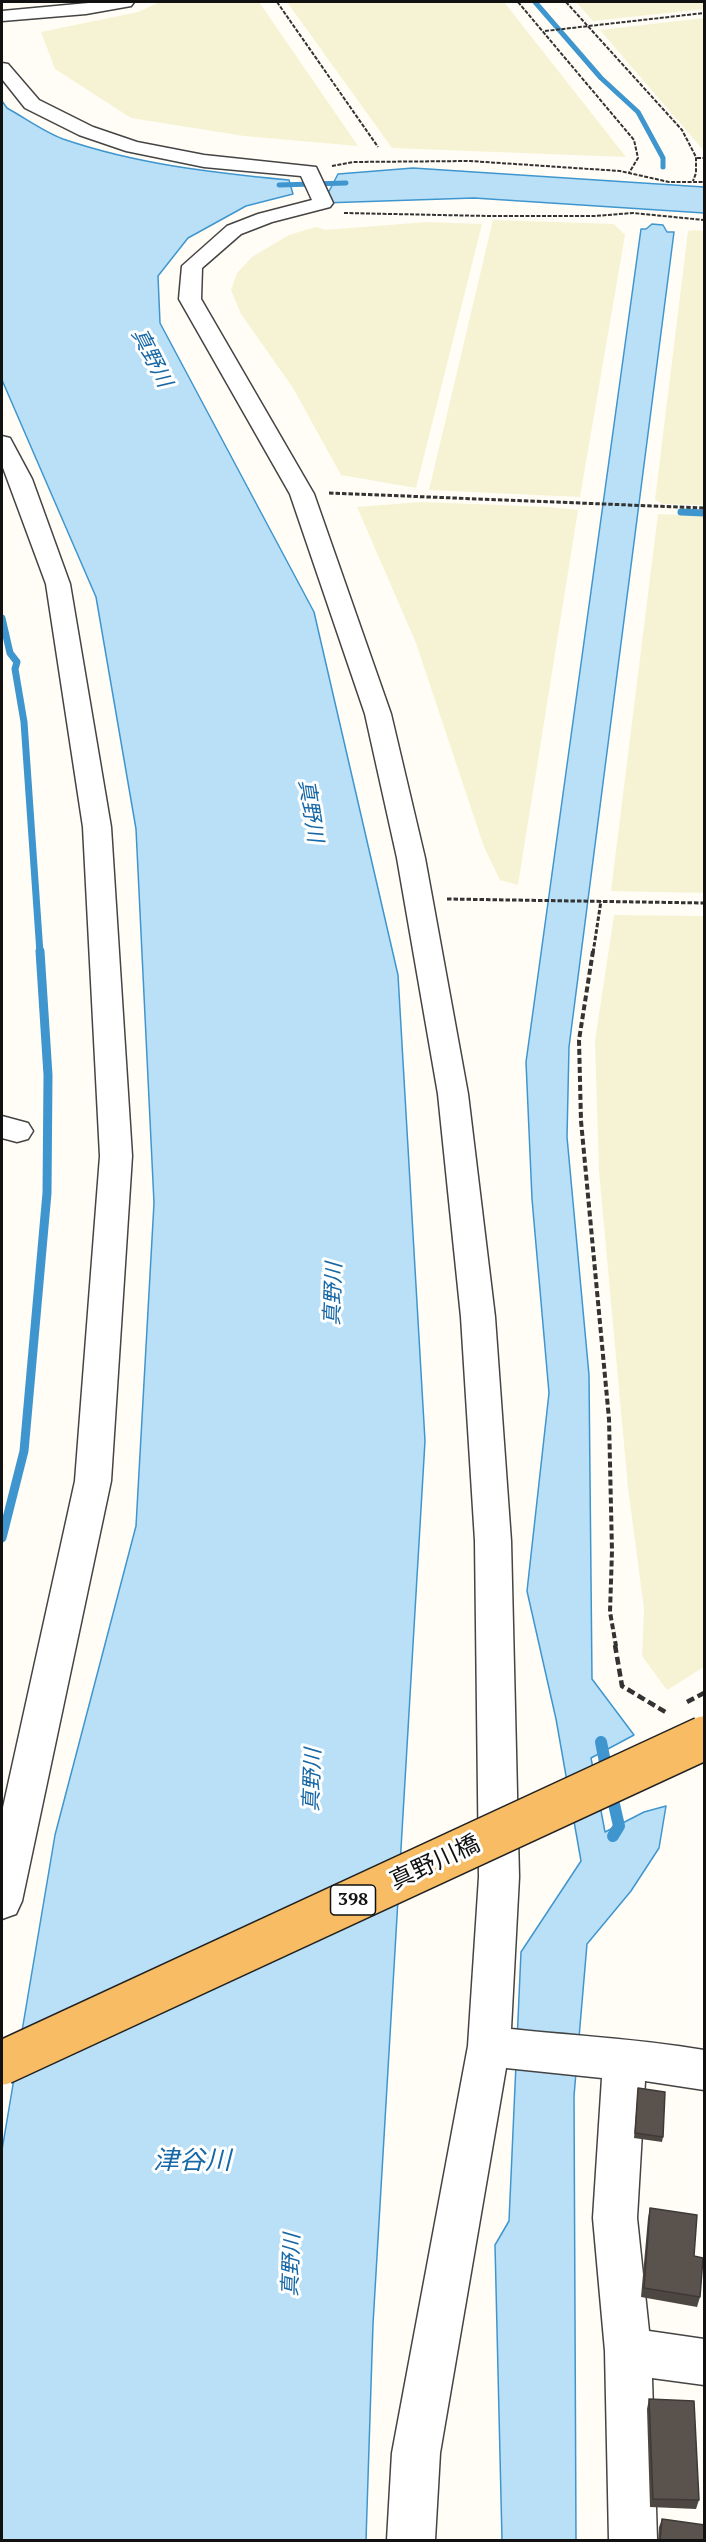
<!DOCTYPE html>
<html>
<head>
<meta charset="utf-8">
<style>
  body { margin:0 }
  #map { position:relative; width:706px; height:2542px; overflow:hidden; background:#fffdf5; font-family:"PT Serif",serif }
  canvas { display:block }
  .frame { position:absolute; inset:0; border:3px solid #111; pointer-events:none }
</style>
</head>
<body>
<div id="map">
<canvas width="706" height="2542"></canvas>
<div class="frame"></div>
</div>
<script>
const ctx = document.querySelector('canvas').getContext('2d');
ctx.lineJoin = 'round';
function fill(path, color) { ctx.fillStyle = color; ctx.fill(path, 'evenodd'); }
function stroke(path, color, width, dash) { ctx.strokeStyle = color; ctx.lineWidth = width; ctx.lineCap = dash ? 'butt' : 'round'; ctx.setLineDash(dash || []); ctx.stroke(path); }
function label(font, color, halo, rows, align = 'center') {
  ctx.font = font + ' "PT Serif","Noto Sans JP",serif'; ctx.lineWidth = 6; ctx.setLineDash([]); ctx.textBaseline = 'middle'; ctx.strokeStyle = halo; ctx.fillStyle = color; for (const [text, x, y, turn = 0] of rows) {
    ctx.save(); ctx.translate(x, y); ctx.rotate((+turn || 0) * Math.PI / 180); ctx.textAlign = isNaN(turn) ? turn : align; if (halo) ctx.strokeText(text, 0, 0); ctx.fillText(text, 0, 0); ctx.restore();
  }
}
const farmland = new Path2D(`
  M 160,2 L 259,2 L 358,146 L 244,136 L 131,118 L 55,69 L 41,32 L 138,12 Z
  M 287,2 L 504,2 L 626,157 L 392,148 Z
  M 576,2 L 704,2 L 704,9 L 593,21 Z
  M 704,18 L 704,151 L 600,30 Z
  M 493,220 L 614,224 L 625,235 L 580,497 L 429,490 Z
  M 427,222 L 482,224 L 416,488 L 341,475 L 293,388 L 241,314 L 231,290 L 237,273 L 252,257 L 289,235 L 316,227 L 325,230 Z
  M 695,230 L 704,231 L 704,505 L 663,504 L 655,500 L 688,231 Z
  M 422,502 L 548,507 L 578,510 L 518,885 L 500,880 L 484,847 L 416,643 L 357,507 Z
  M 658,514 L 704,516 L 704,893 L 611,891 Z
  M 614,915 L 704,916 L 704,1667 L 667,1690 L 642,1656 L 644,1609 L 628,1488 L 599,1171 L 595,1041 Z`);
const water = new Path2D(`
  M 2,101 L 7,108 C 25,118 44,132 63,139 C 136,164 213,173 289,180 L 293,194 L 246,206 L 188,238 L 158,276 L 160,323 L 314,612 L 398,975 L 425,1441 L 373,2324 L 366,2540 L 2,2540 L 2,2150 L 55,1835 L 136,1526 L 154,1203 L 136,829 L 96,597 L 2,380 Z
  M 413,168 L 704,187 L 704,213 L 474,198 L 323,203 L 338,174 Z
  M 652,224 L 663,225 L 667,232 L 674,232 L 569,1047 L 567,1137 L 589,1375 L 592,1679 L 634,1735 L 591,1758 L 605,1832 L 644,1812 L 666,1806 L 659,1848 L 631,1891 L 587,1944 L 574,2096 L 576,2540 L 502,2540 L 495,2245 L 509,2221 L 521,1952 L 581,1861 L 556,1719 L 527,1591 L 549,1393 L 532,1199 L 526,1062 L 641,229 L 646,229 Z`);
const streamFar3 = new Path2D(`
  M 535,2 L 601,78 L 638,112 L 663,158 L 663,167
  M 279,185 L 346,183`);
const streamFar2 = new Path2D(`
  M 681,512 L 704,513
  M 2,618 L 10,653 L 17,662 L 15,669 L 24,722 L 40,953`);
const streamFar1 = new Path2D(`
  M 2,1538 L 24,1451 L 47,1193 L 48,1075 L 40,951`);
const stream = new Path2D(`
  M 601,1742 L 607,1772
  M 611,1791 L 619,1826 L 613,1836`);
const pathFar3 = new Path2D(`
  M 277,2 L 378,147
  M 518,2 L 634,140 L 638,158 L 629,173
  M 566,2 L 682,130 L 696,157 L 696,173 L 693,181
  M 545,31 L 704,13
  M 697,158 L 704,158
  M 332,166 L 353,162 L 470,161 L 620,171 L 669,182 L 704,182
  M 344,213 L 488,216 L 595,216 L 633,213 L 704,220`);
const pathFar2 = new Path2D(`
  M 329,493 L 704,508
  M 447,899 L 704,903
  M 593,953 L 601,901`);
const pathFar1 = new Path2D(`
  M 593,951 L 579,1040 L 581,1121 L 609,1419 L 612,1551 L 610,1612 L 616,1646`);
const path = new Path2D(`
  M 615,1645 L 622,1686 L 667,1713
  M 687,1702 L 704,1693`);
const minor = new Path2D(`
  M 99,2 L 134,2 L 131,6 L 86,14 L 2,21 L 2,11 Z
  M 2,63 L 8,64 L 39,100 L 93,127 L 137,142 L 204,155 L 316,167 L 333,203 L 330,207 L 272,222 L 241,234 L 202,268 L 201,299 L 314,494 L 391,714 L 425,858 L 468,1094 L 495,1317 L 511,1541 L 519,1877 L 511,2029 C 576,2036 640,2039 704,2050 L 704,2090 L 645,2081 L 637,2218 L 649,2331 L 704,2339 L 704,2385 L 652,2378 L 657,2540 L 609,2540 L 605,2351 L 593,2218 L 602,2078 L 506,2068 L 440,2453 L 435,2540 L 387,2540 L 392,2453 L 468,2046 L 479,1877 L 475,1541 L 461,1317 L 438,1094 L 397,858 L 365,714 L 290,494 L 179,299 L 182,266 L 227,226 L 258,214 L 312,200 L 301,176 L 204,167 L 126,151 L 79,135 L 25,108 L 2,79 Z
  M 2,436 L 10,438 L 32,479 L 70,584 L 111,827 L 132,1156 L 111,1481 L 22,1901 L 16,1914 L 2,1919 L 2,1812 L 75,1481 L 100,1156 L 83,827 L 46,584 L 2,465 Z
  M 2,1116 L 28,1123 L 33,1131 L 28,1139 L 17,1142 L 2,1138 Z`);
const trunkBridge = new Path2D(`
  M 2,2063 L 704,1738`);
const wall = new Path2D(`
  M 638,2088 L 663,2137 L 662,2142 L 634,2138 Z
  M 650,2208 L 694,2256 L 700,2297 L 697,2307 L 641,2297 L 648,2218 Z
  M 649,2399 L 699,2500 L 696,2509 L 650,2507 L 647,2409 Z
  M 662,2519 L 705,2541 L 658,2541 L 659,2527 Z`);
const building = new Path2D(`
  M 638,2088 L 665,2092 L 663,2137 L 635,2133 Z
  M 650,2208 L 697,2215 L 694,2256 L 703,2258 L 700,2297 L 644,2288 Z
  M 649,2399 L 694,2401 L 699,2500 L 653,2499 Z
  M 662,2519 L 705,2525 L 705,2541 L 660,2541 Z`);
const shields = [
  [353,1900,45]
];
const shieldNames = [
  ["398",353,1900]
];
const waterNames = [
  ["真野川",151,358,63],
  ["真野川",310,811,81],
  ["真野川",334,1294,-88],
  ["真野川",313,1780,-88],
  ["真野川",292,2265,-88]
];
const nearStreetnames = [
  ["真野川橋",435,1863,-25]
];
const nearWaternames = [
  ["津谷川",192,2162]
];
fill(farmland, '#f6f3d4');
fill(water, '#b9e0f7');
stroke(water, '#3f96cf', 1.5);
stroke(streamFar3, '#3f96cf', 5);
stroke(streamFar2, '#3f96cf', 7);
stroke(streamFar1, '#3f96cf', 9);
stroke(stream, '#3f96cf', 12);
stroke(minor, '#444', 3);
stroke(pathFar3, '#333', 2, [4, 1.5]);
stroke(pathFar2, '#333', 3, [4.5, 2]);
stroke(pathFar1, '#333', 4, [6, 3]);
stroke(path, '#333', 4.5, [8, 4]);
fill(minor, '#fff');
stroke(trunkBridge, '#222', 46, []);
stroke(trunkBridge, '#f7bc64', 43);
fill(wall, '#4d4742');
fill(building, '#5a524d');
stroke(building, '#3f3936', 1.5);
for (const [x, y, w] of shields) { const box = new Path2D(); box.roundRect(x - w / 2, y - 15, w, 30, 4.5); ctx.fillStyle = '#fff'; ctx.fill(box); stroke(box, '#111', 1.5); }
label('bold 18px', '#111', null, shieldNames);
label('italic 21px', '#1768a6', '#fff', waterNames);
label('24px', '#111', '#fff', nearStreetnames);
label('italic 26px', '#1768a6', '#fff', nearWaternames);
</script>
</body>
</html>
